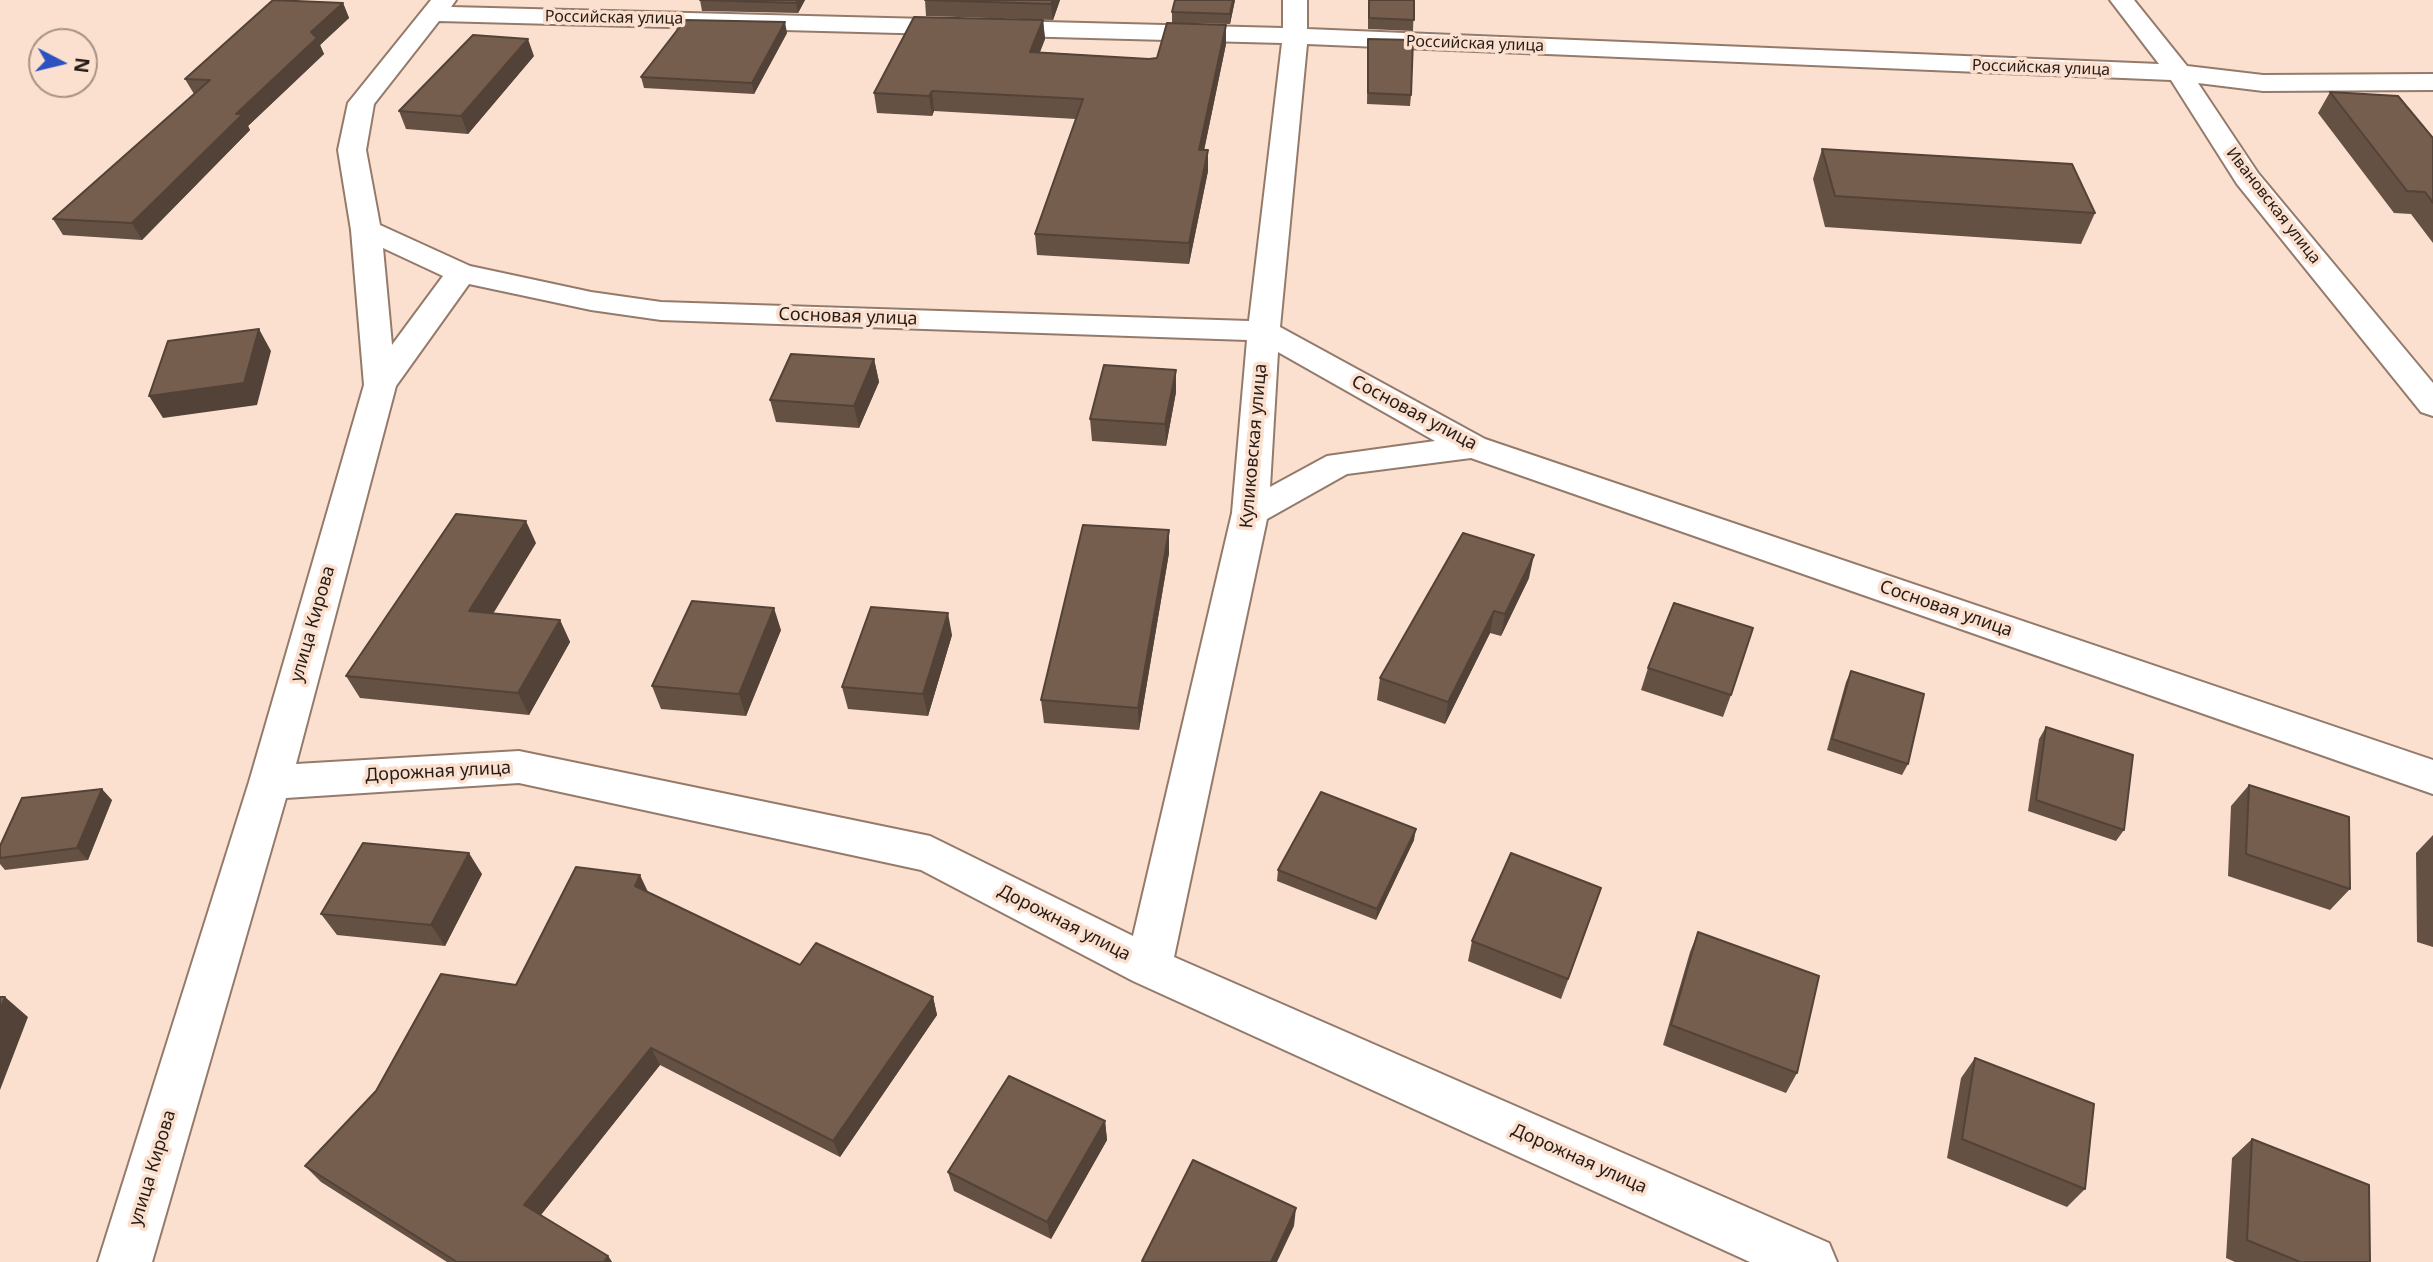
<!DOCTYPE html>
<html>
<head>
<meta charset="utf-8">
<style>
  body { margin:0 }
  #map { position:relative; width:2433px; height:1262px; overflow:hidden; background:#fce0cf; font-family:"Noto Sans",sans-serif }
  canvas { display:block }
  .north { position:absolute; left:28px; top:28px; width:70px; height:70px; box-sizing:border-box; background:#fce0cf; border:2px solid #a69285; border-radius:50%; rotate:97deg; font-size:19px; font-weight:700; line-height:28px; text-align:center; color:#261c16 }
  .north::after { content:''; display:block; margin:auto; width:24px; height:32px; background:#2c52c1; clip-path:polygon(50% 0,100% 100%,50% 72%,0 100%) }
</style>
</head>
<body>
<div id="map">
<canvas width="2433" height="1262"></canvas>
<div class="north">N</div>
</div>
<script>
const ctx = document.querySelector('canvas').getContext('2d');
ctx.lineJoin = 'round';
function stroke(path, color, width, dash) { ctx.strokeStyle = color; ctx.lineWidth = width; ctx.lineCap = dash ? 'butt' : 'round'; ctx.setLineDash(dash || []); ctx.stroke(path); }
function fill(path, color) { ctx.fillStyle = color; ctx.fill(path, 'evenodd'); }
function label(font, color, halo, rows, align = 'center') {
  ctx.font = font + ' "Noto Sans",sans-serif'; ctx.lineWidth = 7; ctx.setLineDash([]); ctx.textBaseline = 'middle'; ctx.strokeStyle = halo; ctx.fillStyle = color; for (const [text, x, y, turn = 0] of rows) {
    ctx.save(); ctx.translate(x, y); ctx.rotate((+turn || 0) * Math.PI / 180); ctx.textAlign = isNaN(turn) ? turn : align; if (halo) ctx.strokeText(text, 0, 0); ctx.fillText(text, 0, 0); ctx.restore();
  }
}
const minor = new Path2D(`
  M 431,0 L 456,0 L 451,7 L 1283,28 L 1283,0 L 1307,0 L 1307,29 L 2159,64 L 2110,0 L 2134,0 L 2187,66 L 2263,75 L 2433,74 L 2433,90 L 2263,91 L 2198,83 L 2258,173 L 2433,383 L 2433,416 L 2421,412 L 2237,184 L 2171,80 L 1307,44 L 1280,327 L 1485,439 L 2433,760 L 2433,794 L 1471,458 L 1347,474 L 1267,519 L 1174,957 L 1829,1243 L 1837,1262 L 1750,1262 L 1133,981 L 921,870 L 519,783 L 286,798 L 152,1262 L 98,1262 L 249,782 L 364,385 L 351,230 L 338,150 L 348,103 ZM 439,21 L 1282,43 L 1249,321 L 661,302 L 591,292 L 470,266 L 380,225 L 366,150 L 374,104 ZM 383,248 L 443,276 L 392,345 ZM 469,284 L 591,310 L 661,320 L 1247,340 L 1232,513 L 1133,936 L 930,836 L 519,751 L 296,764 L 396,386 ZM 1278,352 L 1435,441 L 1327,456 L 1270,487 Z`);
const wall = new Path2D(`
  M 700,0 L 805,0 L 798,13 L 702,11 Z
  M 925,0 L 1060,0 L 1053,20 L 926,16 Z
  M 1175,0 L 1235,0 L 1230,24 L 1172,23 L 1172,12 Z
  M 1368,0 L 1414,0 L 1413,31 L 1368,29 Z
  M 343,3 L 349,18 L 320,45 L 324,54 L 248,126 L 250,130 L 142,240 L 63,235 L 53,219 L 194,94 L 185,79 Z
  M 1043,20 L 1045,39 L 1040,52 L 1149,59 L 1157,58 L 1226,25 L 1226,44 L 1204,150 L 1208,171 L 1189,264 L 1037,255 L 1035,234 L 1076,119 L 934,111 L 932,116 L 877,113 L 874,93 Z
  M 787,33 L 754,94 L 644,88 L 641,77 Z
  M 1368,39 L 1411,95 L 1410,106 L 1367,104 Z
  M 534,56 L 468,134 L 406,129 L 399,111 Z
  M 2330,92 L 2433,138 L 2433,243 L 2411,214 L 2394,213 L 2318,113 Z
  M 1822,149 L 2095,213 L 2081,244 L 1825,227 L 1813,179 Z
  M 874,359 L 879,382 L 859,428 L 776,422 L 770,400 Z
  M 1176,370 L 1176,392 L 1166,446 L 1092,441 L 1090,419 Z
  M 1169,530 L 1169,553 L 1139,730 L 1044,723 L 1041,700 Z
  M 536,543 L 493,614 L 560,620 L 570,642 L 529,715 L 360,698 L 346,676 Z
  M 1529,578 L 1501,636 L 1490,633 L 1445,724 L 1377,700 L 1380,678 Z
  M 781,630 L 746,716 L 661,709 L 652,686 Z
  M 952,635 L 928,716 L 848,709 L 842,687 Z
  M 1648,668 L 1731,695 L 1723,717 L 1641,690 Z
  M 1851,671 L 1908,764 L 1902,775 L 1827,750 L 1846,682 Z
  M 2046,727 L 2124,830 L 2116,841 L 2028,811 L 2039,739 Z
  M 2249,785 L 2350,889 L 2330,910 L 2228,876 L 2231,806 Z
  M 112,800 L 88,860 L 5,870 L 0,864 L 0,846 Z
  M 2433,835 L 2433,947 L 2417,942 L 2416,853 Z
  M 1414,840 L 1376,920 L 1277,881 L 1278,870 Z
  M 482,874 L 445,946 L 337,935 L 321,914 Z
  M 1601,888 L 1561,999 L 1468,961 L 1472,941 Z
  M 648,892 L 800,965 L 933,997 L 937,1015 L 840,1157 L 660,1065 L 541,1215 L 608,1256 L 612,1262 L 447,1262 L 321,1182 L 305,1166 L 516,985 Z
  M 1698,932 L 1797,1073 L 1786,1093 L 1663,1045 L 1690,952 Z
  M 1975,1058 L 2085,1189 L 2067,1207 L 1947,1158 L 1961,1078 Z
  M 1105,1121 L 1107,1140 L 1051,1239 L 954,1191 L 948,1172 Z
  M 2252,1139 L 2370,1262 L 2235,1262 L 2226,1258 L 2232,1158 Z`);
const shadedWall = new Path2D(`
  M 797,0 L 805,0 L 798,13 L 796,3 Z
  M 1053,0 L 1060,0 L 1053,20 L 1051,4 Z
  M 1233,0 L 1235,0 L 1230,24 L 1230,14 Z
  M 343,3 L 349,18 L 320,45 L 324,54 L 248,126 L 250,130 L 142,240 L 132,223 L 236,114 L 311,32 Z
  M 1043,20 L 1045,39 L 1032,72 L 1030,52 Z
  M 785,22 L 787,33 L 754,94 L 752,83 Z
  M 1226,25 L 1226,44 L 1200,170 L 1199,150 Z
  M 528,39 L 534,56 L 468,134 L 461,116 Z
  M 932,91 L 934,111 L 932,116 L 929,96 Z
  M 1208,150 L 1208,171 L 1189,264 L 1189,243 Z
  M 259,329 L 271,351 L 257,405 L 163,418 L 149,396 Z
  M 874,359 L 879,382 L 859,428 L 854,406 Z
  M 1176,370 L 1176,392 L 1166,446 L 1165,424 Z
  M 526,521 L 536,543 L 480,634 L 469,611 Z
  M 1169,530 L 1169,553 L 1139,730 L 1138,708 Z
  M 1534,555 L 1529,578 L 1501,636 L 1505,614 Z
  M 774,608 L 781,630 L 746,716 L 739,694 Z
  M 1494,611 L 1490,633 L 1445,724 L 1448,702 Z
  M 948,613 L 952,635 L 928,716 L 923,694 Z
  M 560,620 L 570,642 L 529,715 L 518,693 Z
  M 102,789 L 112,800 L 88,860 L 77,848 Z
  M 1416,829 L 1414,840 L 1376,920 L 1377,909 Z
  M 469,853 L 482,874 L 445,946 L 431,925 Z
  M 640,875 L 649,894 L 635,886 Z
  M 1601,888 L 1594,909 L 1561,999 L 1568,979 Z
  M 5,997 L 28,1017 L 0,1090 L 0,1010 Z
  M 933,997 L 937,1015 L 840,1157 L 833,1141 Z
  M 651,1048 L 660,1065 L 536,1221 L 524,1205 Z
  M 1105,1121 L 1107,1140 L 1051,1239 L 1047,1222 Z
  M 1296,1208 L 1294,1226 L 1277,1262 L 1271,1262 Z
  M 608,1256 L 612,1262 L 604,1262 Z`);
const building = new Path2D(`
  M 273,0 L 343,3 L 311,32 L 317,38 L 236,114 L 243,114 L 132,223 L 53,219 L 210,80 L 185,79 Z
  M 700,0 L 797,0 L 796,3 Z
  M 925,0 L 1053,0 L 1051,4 Z
  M 1175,0 L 1233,0 L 1230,14 L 1172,12 Z
  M 1369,0 L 1414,0 L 1414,20 L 1369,18 Z
  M 914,17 L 1043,20 L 1030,52 L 1149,59 L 1157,58 L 1167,23 L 1226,25 L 1199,150 L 1208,150 L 1189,243 L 1035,234 L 1083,99 L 932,91 L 929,96 L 874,93 Z
  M 685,20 L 785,22 L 752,83 L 641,77 Z
  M 473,35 L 528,39 L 461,116 L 399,111 Z
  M 1368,39 L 1413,40 L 1411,95 L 1368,93 Z
  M 2330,92 L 2398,96 L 2433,138 L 2433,203 L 2425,192 L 2407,191 Z
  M 1822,149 L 2072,164 L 2095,213 L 1835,196 Z
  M 259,329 L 244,383 L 149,396 L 168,341 Z
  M 791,354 L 874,359 L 854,406 L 770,400 Z
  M 1104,365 L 1176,370 L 1165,424 L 1090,419 Z
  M 456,514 L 526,521 L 469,611 L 560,620 L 518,693 L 346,676 Z
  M 1083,525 L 1169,530 L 1138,708 L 1041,700 Z
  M 1463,533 L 1534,555 L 1505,614 L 1494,611 L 1448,702 L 1380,678 Z
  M 692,601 L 774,608 L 739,694 L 652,686 Z
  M 1674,603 L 1753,628 L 1731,695 L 1648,668 Z
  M 871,607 L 948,613 L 923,694 L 842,687 Z
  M 1851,671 L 1924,694 L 1908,764 L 1832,739 Z
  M 2046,727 L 2133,755 L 2124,830 L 2036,800 Z
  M 2249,785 L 2349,817 L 2350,889 L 2246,854 Z
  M 102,789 L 77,848 L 0,858 L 0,846 L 22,798 Z
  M 1321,792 L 1416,829 L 1377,909 L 1278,870 Z
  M 363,843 L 469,853 L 431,925 L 321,914 Z
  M 1511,853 L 1601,888 L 1568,979 L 1472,941 Z
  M 576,867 L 640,875 L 635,886 L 800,965 L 816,943 L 933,997 L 833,1141 L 651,1048 L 524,1205 L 608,1256 L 604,1262 L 457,1262 L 305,1166 L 376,1091 L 441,974 L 516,985 Z
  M 1698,932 L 1819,976 L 1797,1073 L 1671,1025 Z
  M 0,997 L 5,997 L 0,1010 Z
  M 1975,1058 L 2094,1104 L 2085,1189 L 1962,1139 Z
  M 1009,1076 L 1105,1121 L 1047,1222 L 948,1172 Z
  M 2252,1139 L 2369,1185 L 2370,1262 L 2300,1262 L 2247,1240 Z
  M 1193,1160 L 1296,1208 L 1271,1262 L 1145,1262 L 1142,1261 Z`);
const farStreetnames = [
  ["Российская улица",614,18,1],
  ["Российская улица",1475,44,2],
  ["Российская улица",2041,68,2],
  ["Ивановская улица",2273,206,52]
];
const streetNames = [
  ["Сосновая улица",848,317,2],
  ["Сосновая улица",1414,413,28],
  ["Куликовская улица",1254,446,-85],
  ["Сосновая улица",1946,609,19],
  ["улица Кирова",313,624,-74],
  ["Дорожная улица",438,772,-3],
  ["Дорожная улица",1064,923,27],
  ["Дорожная улица",1579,1159,24],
  ["улица Кирова",153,1168,-73]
];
stroke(minor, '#947a6b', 4);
fill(minor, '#fff');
fill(wall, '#655144');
fill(shadedWall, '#534237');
fill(building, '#765e4f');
stroke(building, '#534237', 2);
label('16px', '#261c16', '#fce0cf', farStreetnames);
label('18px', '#261c16', '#fce0cf', streetNames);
</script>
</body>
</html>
